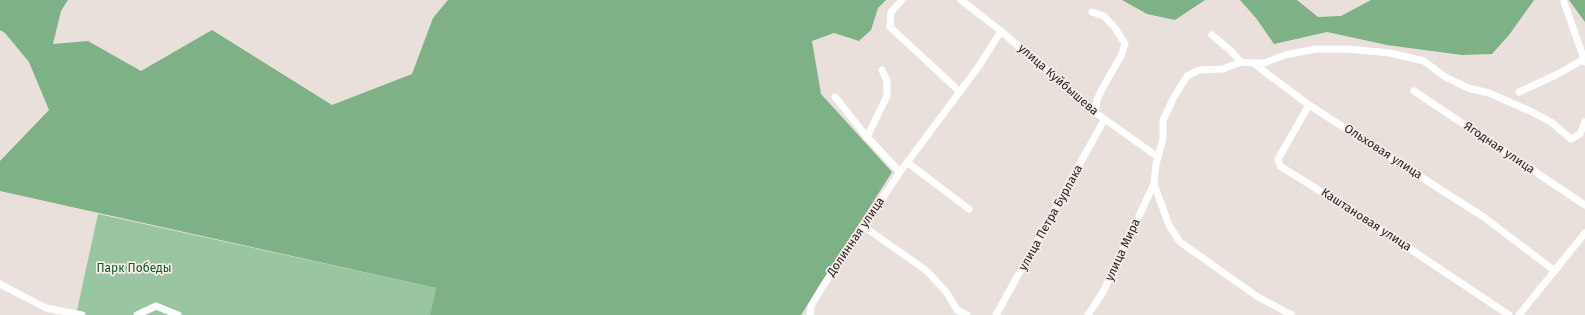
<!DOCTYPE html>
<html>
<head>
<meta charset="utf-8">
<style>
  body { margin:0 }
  canvas { display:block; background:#e9dfdb }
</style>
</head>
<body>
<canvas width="1585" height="315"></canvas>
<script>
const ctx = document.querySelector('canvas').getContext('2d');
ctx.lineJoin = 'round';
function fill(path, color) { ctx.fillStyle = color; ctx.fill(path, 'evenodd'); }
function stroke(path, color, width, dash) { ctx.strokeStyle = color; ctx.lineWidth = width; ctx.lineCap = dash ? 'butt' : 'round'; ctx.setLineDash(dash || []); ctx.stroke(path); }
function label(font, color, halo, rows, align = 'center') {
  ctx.font = font + ' "Fira Sans",sans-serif'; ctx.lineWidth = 3.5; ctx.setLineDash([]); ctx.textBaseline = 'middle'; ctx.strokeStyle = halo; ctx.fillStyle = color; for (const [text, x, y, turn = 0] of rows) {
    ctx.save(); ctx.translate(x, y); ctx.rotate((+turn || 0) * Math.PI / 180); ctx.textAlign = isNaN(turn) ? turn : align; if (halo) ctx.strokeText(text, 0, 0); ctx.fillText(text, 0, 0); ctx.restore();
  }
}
const green = new Path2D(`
  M 98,214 L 436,288 L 430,315 L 76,315 Z`);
const forest = new Path2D(`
  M 0,0 L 68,0 L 61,11 L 53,44 L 88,41 L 141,71 L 212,30 L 332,105 L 412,74 L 433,18 L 448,0 L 886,0 L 878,8 L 871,30 L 859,41 L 834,33 L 812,41 L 821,94 L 892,172 L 801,315 L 430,315 L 436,288 L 0,191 L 0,161 L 49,110 L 29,62 L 5,33 L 0,30 Z
  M 1122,0 L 1205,0 L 1175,20 L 1147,14 Z
  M 1240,0 L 1297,0 L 1318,17 L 1341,16 L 1371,0 L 1534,0 L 1509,35 L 1492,54 L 1462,55 L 1387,45 L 1327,32 L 1274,44 L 1256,18 Z
  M 1569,0 L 1585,0 L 1585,22 Z`);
const minor = new Path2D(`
  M 902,0 L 891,12 L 890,27 L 960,92
  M 961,0 L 1001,31 L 1096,113 L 1158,157
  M 1564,2 L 1585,62
  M 1092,12 L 1104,16 L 1116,29 L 1125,44 L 1121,56 L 1101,91 L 1097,100 L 1096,113
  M 1212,35 L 1231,51 L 1241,62 L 1253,63 L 1309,105 L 1485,218 L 1555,271
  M 1241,62 L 1223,69 L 1199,70 L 1187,76 L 1174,97 L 1163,120 L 1163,139 L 1156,164 L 1154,184 L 1169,225 L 1180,242 L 1258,297 L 1292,315
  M 1253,63 L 1264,63 L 1285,55 L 1316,49 L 1347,49 L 1390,53 L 1424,61 L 1445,77 L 1468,88 L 1489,93 L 1532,112 L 1551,122 L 1571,139 L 1580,134 L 1585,122
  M 1414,91 L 1585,205
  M 1519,92 L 1556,75 L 1584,59
  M 835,97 L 867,137 L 900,172
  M 1309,105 L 1278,159 L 1280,166 L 1368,221 L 1509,315
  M 867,137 L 887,96 L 887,81 L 882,70
  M 908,163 L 969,209
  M 863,226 L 927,271 L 947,293 L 957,310 L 967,315
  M 0,284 L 46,308 L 82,315
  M 137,315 L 156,306 L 178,315
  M 810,315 L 811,306 L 823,286 L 900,172 L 979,66 L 1001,31
  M 996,315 L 1104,120
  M 1088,315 L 1103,292 L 1154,184
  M 1519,315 L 1585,233`);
const streetNames = [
  ["улица Куйбышева",1058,80,41],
  ["Ягодная улица",1499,148,34],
  ["Ольховая улица",1383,152,33],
  ["улица Петра Бурлака",1051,218,-61],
  ["Каштановая улица",1366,220,33],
  ["Долинная улица",856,237,-56],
  ["улица Мира",1123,250,-65]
];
const parkNames = [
  ["Парк Победы",134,269]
];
fill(green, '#99c6a0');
fill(forest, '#7eb186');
stroke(minor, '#fff', 7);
label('12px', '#2b2726', '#f6ece8', streetNames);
label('12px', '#0d5d28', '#f6ece8', parkNames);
</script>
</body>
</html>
